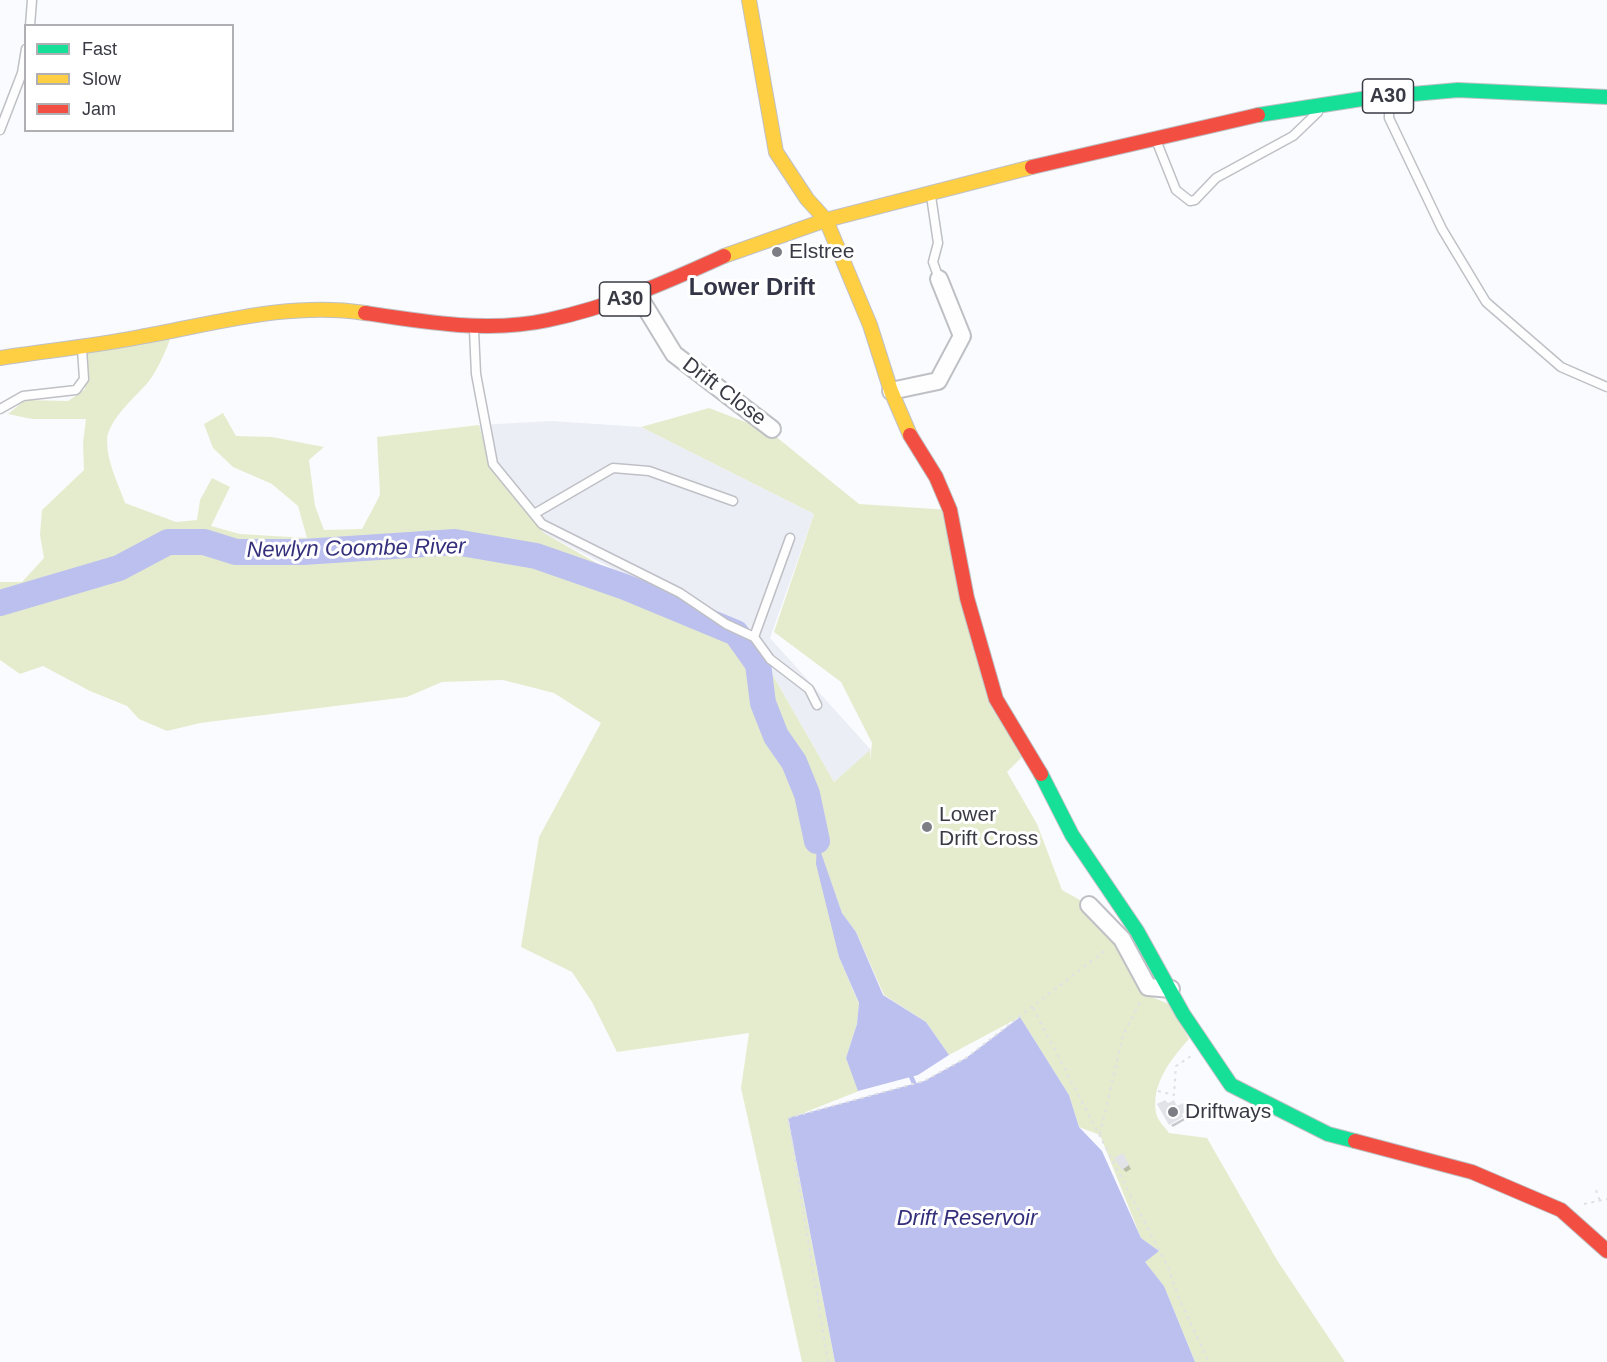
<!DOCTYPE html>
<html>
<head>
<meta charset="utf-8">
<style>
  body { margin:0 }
  #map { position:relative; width:1607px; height:1362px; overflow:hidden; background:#fafbfe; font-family:Helvetica,sans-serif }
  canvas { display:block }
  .legend { position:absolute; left:24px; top:24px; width:210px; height:108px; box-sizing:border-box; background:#fff; border:2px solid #b0b0b4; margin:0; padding:8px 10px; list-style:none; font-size:18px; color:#393a44 }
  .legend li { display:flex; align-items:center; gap:12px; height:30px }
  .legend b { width:30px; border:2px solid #b0b0b4 }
</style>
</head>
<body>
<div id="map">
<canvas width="1607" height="1362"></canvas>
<ul class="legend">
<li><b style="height:8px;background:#16e098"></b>Fast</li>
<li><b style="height:8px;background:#ffcf43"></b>Slow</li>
<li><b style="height:8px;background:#f24e42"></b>Jam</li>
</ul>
</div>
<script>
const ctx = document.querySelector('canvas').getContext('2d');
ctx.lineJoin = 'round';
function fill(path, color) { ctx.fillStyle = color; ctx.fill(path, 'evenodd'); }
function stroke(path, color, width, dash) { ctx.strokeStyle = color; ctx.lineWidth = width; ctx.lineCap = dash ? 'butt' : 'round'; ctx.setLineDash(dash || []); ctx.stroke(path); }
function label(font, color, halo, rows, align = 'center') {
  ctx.font = font + ' Helvetica,sans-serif'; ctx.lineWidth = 6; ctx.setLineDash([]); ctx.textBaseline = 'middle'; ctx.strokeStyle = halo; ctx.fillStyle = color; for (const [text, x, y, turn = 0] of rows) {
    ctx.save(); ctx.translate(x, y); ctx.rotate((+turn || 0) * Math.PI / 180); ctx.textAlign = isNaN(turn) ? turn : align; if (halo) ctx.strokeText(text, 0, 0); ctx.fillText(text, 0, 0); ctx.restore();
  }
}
const built = new Path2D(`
  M 552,421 L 641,427 L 814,514 L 770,638 L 871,750 L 834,782 L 763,658 L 735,632 L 544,533 L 490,465 L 479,425 Z`);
const green = new Path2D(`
  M 173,331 C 167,348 160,366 149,381 C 137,396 107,420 107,441 C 107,462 118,483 125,503 L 176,522 L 197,520 L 200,500 L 212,478 L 230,487 L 211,526 L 240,534 L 307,538 L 298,506 L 272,484 L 233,467 L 213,448 L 204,424 L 223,413 L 236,436 L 272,437 L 324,447 L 309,460 L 315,506 L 324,530 L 362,529 L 380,495 L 377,437 L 479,425 L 490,465 L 544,533 L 763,658 L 834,782 L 870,750 L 870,760 L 872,743 L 841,682 L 774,632 L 814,514 L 641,427 L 709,408 L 769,431 L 859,504 L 950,510 L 996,699 L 1029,750 L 1007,772 L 1037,824 L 1062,890 L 1089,905 L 1122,939 L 1152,997 L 1171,1005 L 1189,1039 C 1171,1059 1151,1084 1156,1113 C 1157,1120 1165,1127 1169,1133 L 1207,1138 L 1277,1260 L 1345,1362 L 1195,1362 L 1164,1286 L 1144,1261 L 1159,1251 L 1141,1238 L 1100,1135 L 1079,1127 L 1069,1095 L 1020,1017 L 949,1055 L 926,1022 L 884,995 L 856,932 L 842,913 L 820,851 L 839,957 L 859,1004 L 857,1024 L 846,1058 L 859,1091 L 788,1119 L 835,1362 L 802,1362 L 741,1088 L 749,1033 L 617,1052 L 592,1002 L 572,972 L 521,947 L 539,837 L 601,723 L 554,693 L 503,680 L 442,682 L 407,697 L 200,723 L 167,731 L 139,719 L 127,706 L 90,691 L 43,666 L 20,674 L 0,660 L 0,582 L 22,582 L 44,558 L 40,535 L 42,510 L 84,470 L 83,443 L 86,419 L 32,419 L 8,414 L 25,400 L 68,401 L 85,389 L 82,346 Z`);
const water = new Path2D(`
  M 817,841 L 842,913 L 856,932 L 883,995 L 926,1022 L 949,1055 L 918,1075 L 858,1091 L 846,1058 L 857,1024 L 859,1003 L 839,957 L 816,864 Z
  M 1020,1017 L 1069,1095 L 1079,1127 L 1102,1151 L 1141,1238 L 1159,1251 L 1145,1262 L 1164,1286 L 1195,1362 L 835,1362 L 788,1118 L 924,1081 L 966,1058 Z`);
const shadow = new Path2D(`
  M 1184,1118 L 1185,1120 L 1173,1127 L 1171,1125 Z
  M 1123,1155 L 1131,1169 L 1126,1172 L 1123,1169 Z`);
const stream = new Path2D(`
  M 909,1072 L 914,1083`);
const river = new Path2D(`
  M 0,603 L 119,568 L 168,542 L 204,542 L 236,552 L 303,552 L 455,542 L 536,556 L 625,587 L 736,633 L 758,664 L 763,703 L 776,736 L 794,762 L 807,794 L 817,841`);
const building = new Path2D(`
  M 1165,1100 L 1168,1103 L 1174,1100 L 1177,1106 L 1183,1103 L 1187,1111 L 1182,1114 L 1183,1117 L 1169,1125 L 1157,1104 Z
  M 1123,1153 L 1129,1165 L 1122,1170 L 1114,1158 Z`);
const path = new Path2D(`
  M 1033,1008 L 1167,1265 L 1180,1301 L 1209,1362
  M 1158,1091 L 1174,1095 L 1176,1066 L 1191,1056
  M 1100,1134 L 1123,1035 L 1141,1001
  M 1596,1190 L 1600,1201
  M 1584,1204 L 1607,1199
  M 828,1362 L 788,1118 L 924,1081 L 966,1058 L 1108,948`);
const lane = new Path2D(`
  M 30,26 L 32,0
  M 1389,100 L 1389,118 L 1442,229 L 1486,302 L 1561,367 L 1607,387
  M 0,130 L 22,73 L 26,49
  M 1156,140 L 1176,190 L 1190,201 L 1195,200 L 1216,178 L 1293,136 L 1318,112
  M 931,196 L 938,243 L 933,262 L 939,279
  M 474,330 L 476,374 L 493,464 L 542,524 L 680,593 L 726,624 L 754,637 L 770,659 L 809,689 L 817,705
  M 0,409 L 23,396 L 76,390 L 84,379 L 82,349
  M 534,514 L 613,468 L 649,471 L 733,501
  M 754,637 L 790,538`);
const street = new Path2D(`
  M 638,295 L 674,354 L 772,429
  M 891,391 L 938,381 L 962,336 L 939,279
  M 1089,905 L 1122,939 L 1148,987 L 1171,989`);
const fast = new Path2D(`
  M 1258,115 L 1368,98 L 1458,90 L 1607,97
  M 1041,774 L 1072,835 L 1137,931 L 1183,1014 L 1231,1085 L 1328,1134 L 1355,1141`);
const slow = new Path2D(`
  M 749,0 L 776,152 L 807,199 L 826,220 L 870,325 L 891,391 L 910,435
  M 724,256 L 826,220 L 1032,167
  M 0,358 C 46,351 94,346 140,337 C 213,324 290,301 365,313`);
const jam = new Path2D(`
  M 1032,167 L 1258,115
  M 365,313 C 423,322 490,333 548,320 C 610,307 667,282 724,256
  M 910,435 L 936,477 L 950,510 L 967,598 L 996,699 L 1041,774
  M 1355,1141 L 1472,1172 L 1561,1210 L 1607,1251`);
const markers = [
  [777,252,6,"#7d7e85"],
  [927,827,6,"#7d7e85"],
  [1173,1112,6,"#7d7e85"]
];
const shields = [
  [1388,96,51],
  [625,299,51]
];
const shieldNames = [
  ["A30",1388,96],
  ["A30",625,299]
];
const poiNames = [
  ["Elstree",789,252],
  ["Lower",939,815],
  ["Drift Cross",939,839],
  ["Driftways",1185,1112]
];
const streetNames = [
  ["Drift Close",724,392,37]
];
const waterNames = [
  ["Newlyn Coombe River",356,549,-1],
  ["Drift Reservoir",967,1219]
];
const quarterNames = [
  ["Lower Drift",752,288]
];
fill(built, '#eceef6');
fill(green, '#e5ecce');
fill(water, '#bcc0ef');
fill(shadow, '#0003');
stroke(stream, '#bcc0ef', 4.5);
stroke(river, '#bcc0ef', 26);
fill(building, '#e2e3e9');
stroke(lane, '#bfc0c5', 11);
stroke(street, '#bfc0c5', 20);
stroke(fast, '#bfc0c5', 16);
stroke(slow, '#bfc0c5', 16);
stroke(jam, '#bfc0c5', 16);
stroke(path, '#e0e1e2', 2, [3, 4.5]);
stroke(lane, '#fefeff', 8);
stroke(street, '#fefeff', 16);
stroke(fast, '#16e098', 14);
stroke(slow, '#ffcf43', 14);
stroke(jam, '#f24e42', 14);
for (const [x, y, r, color] of markers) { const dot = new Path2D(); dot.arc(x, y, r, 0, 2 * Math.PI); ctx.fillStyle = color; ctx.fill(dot); stroke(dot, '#fff', 2); }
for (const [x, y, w] of shields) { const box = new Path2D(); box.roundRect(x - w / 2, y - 17, w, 34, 4.5); ctx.fillStyle = '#fff'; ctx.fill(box); stroke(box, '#393a44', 1.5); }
label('bold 20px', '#393a44', null, shieldNames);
label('21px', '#393a44', '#fff', poiNames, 'left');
label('21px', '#393a44', '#fff', streetNames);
label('italic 22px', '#34307c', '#fff', waterNames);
label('bold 24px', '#333547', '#fff', quarterNames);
</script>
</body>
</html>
